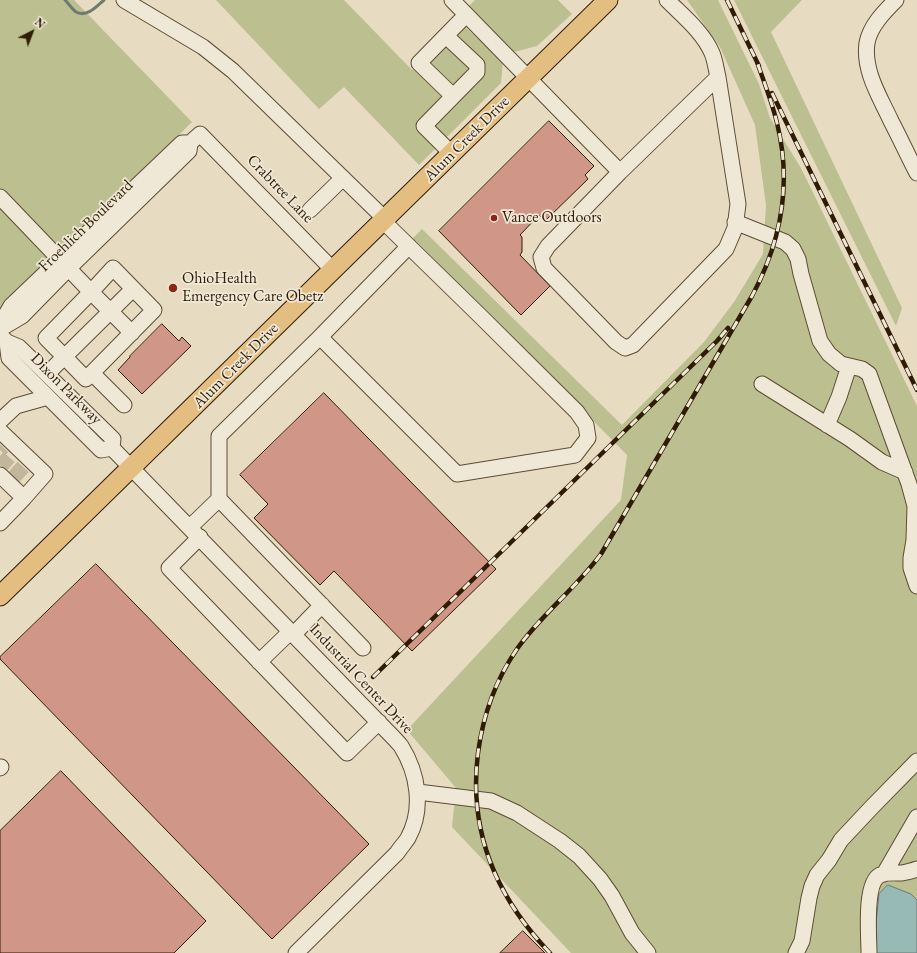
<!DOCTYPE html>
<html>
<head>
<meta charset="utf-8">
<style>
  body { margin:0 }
  #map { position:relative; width:917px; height:953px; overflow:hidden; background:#e7dcc2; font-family:"EB Garamond",serif }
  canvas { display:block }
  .north { position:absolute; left:12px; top:12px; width:40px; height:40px; -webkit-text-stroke:3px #efe8d7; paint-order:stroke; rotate:42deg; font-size:11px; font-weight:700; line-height:16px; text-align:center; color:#301c04 }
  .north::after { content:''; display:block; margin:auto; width:14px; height:18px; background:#301c04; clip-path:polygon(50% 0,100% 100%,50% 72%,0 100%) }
</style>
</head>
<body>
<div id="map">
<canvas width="917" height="953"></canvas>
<div class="north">N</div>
</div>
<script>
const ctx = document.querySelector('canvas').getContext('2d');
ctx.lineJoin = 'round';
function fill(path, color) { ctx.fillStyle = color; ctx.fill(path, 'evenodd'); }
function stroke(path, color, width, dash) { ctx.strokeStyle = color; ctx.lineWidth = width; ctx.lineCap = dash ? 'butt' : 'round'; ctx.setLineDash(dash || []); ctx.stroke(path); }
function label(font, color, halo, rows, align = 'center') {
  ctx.font = font + ' "EB Garamond",serif'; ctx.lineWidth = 3.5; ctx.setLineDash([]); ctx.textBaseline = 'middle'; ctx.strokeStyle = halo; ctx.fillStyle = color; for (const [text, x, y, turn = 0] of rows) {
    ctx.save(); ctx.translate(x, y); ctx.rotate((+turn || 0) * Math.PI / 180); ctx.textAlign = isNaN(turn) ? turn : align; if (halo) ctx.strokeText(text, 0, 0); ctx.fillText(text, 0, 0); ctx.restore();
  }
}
const green = new Path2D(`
  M 0,0 L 74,0 L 192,122 L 0,311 Z
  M 216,0 L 344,0 L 412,70 L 461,23 L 503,62 L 501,83 L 419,165 L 344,87 L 319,109 Z
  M 475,0 L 558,0 L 572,14 L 537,46 L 514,52 L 468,7 Z
  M 687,0 L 718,0 L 759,84 L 770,118 L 801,168 L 917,406 L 917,900 L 911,894 L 873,953 L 571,953 L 452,827 L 456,788 L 407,730 L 621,500 L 627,455 L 413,238 L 422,229 L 622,425 L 704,342 L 734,302 L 763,254 L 766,205 L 755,125 L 720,47 Z
  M 734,0 L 802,0 L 771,32 L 902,308 L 896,326 Z`);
const water = new Path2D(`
  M 888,885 L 911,894 L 917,900 L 917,953 L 873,953 L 879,894 Z`);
const stream = new Path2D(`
  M 65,0 C 68,3 72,9 76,12 C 87,18 97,6 104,0`);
const building = new Path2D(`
  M 549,121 L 594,166 L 585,175 L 588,179 L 545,221 L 539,215 L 520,235 L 522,237 L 522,252 L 520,255 L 550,286 L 521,315 L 439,231 Z
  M 162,324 L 179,341 L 182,337 L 191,346 L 142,394 L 118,370 L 130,357 L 130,356 Z
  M 324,393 L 496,569 L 412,651 L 334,571 L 320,585 L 254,518 L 268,504 L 240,475 Z
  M 96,564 L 369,844 L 272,939 L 0,659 L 0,657 Z
  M 61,771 L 206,921 L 174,953 L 0,953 L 0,831 Z
  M 523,931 L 545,953 L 500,953 Z`);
const minorTunnel = new Path2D(`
  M 0,450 L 3,447
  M 1,466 L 9,457
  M 13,478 L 24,466`);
const minor = new Path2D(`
  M 124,0 L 203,47 L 233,71 L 385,219
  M 452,0 L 620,172
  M 667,0 C 683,16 703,32 712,53 C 715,60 716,69 718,77
  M 896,0 C 884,12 870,26 867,43 C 863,71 880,97 891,121 C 900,138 908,156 917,173
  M 446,36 L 477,65 L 477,72 L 424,126 L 452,154
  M 718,77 L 738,204 L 735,228 L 726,249 L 633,345 L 625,348 L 616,342 L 544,268 L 541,257 L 548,246 L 620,172 Z
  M 453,96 L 419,63 L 466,15
  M 0,197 L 91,292 L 46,338 L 86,379 L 154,310 L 113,268 L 91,292 L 132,333
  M 310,210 L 343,178
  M 383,221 C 448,284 513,348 577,412 L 586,425 L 588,438 L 575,455 L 457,474 L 320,337 L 409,246
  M 735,222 L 785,242 L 793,249 L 798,259 L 801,274 L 820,341 L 829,354 L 841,364 L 862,369 L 869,374 L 909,484 L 915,506 L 914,540 L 911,558 L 911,568 L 917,586
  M 0,325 L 11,306 L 182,143 L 190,143
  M 0,329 L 22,316 L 68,269 L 189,151 L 190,143 L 200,134 L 333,270
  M 0,335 L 7,342 L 19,347 L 113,439 L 112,448 L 386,730 C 391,735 397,741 401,746 C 418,773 424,809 408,838 C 405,843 400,848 397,853 L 296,953
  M 7,342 L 9,358 L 101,450 L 112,448
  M 48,373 L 133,289
  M 92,373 L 124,405
  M 762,384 L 850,439 L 882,462 L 905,472
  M 0,421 L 16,406 L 48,397
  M 827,425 L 839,397 L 849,366
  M 0,431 L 45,474 L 24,498
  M 0,475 L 24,498 L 0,523
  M 219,499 L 363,648
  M 190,527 L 219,499 L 219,436 L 320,337
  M 200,537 L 169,568 L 347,753 L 379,722
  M 294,634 L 322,605
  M 259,662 L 291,631
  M 0,768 L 1,767
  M 418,792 L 491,801 L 517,813 L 560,841 L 579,856 L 600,879 L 612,896 L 632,933 L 648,953
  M 884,874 L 917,817
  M 796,953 L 802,941 L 809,898 L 812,886 L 817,875 L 829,860 L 841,840 L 871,808 L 917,761
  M 869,953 C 869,937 864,883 880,875 C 886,872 895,873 902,873 C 907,872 912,871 917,869`);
const major = new Path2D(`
  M 0,596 L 608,0`);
const rail = new Path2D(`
  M 727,0 L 759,66
  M 772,93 L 917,390
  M 373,677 L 717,341 L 728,328
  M 550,953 C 496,897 468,832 478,753 C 483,715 495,681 517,649 C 541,615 576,588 601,554 L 752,296 C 781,242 792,183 777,123 C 772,102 764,82 757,62`);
const markers = [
  [494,218,4,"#8f2418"],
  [173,288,5,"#8f2418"]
];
const streetNames = [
  ["Alum Creek Drive",467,139,-45],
  ["Crabtree Lane",280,189,46],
  ["Froehlich Boulevard",86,226,-44],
  ["Alum Creek Drive",236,366,-45],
  ["Dixon Parkway",66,389,45],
  ["Industrial Center Drive",361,679,47]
];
const poiNames = [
  ["Vance Outdoors",502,218],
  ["OhioHealth",182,279],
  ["Emergency Care Obetz",182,297]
];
fill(green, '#bcbf8f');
fill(water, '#97bab7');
stroke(water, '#6e7b6f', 1);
stroke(stream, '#6e7b6f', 3);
fill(building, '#d09688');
stroke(building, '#301c04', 1);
stroke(minorTunnel, '#c2b69c', 15, [15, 8]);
stroke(minor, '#5e4c34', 17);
stroke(major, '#301c04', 21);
stroke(minor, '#efe8d7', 15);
stroke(major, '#e4be81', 19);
stroke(rail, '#301c04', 4.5);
stroke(rail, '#efe8d7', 3, [9]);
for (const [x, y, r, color] of markers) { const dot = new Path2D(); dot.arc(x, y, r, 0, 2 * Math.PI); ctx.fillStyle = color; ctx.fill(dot); stroke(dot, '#efe8d7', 1.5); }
label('16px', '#301c04', '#efe8d7', streetNames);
label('16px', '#301c04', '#efe8d7', poiNames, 'left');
</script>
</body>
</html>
